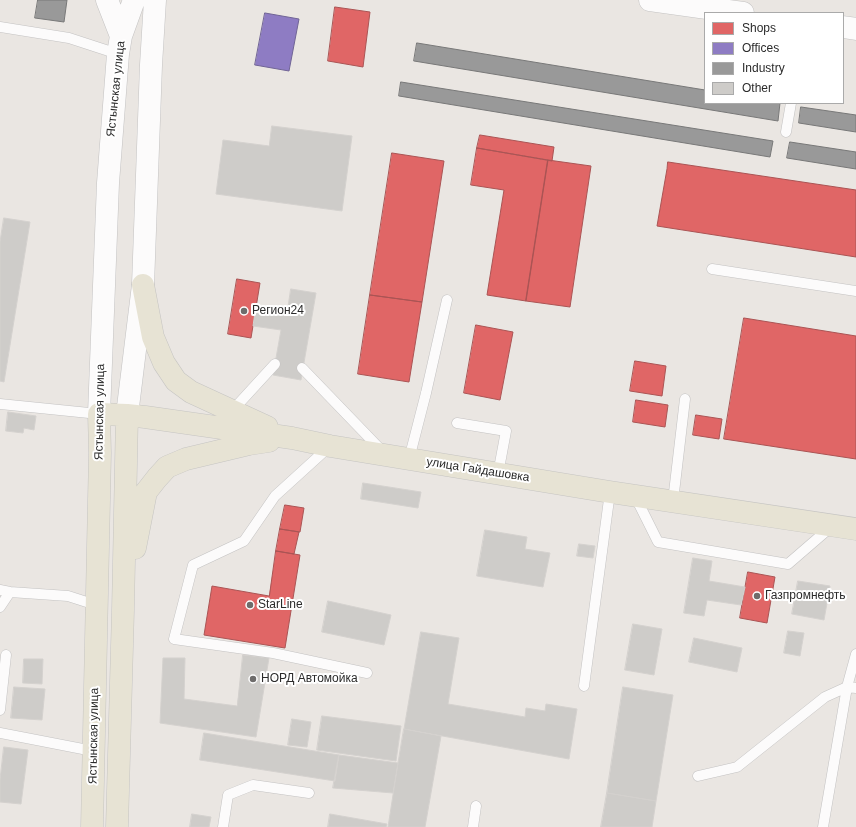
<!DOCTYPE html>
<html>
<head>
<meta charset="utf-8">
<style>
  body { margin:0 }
  #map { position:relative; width:856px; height:827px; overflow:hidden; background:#eae6e2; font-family:Helvetica,sans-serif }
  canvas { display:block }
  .legend { position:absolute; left:704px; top:12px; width:140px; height:92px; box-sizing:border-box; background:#fff; border:1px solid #aaa; margin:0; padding:5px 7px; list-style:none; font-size:12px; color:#2b2b2b }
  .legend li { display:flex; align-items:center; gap:8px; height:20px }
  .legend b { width:20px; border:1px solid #aaa }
</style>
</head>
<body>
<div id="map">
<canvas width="856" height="827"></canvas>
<ul class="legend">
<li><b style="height:11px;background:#e06666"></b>Shops</li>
<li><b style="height:11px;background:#8e7cc3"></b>Offices</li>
<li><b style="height:11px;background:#999"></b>Industry</li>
<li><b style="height:11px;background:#ceccc9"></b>Other</li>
</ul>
</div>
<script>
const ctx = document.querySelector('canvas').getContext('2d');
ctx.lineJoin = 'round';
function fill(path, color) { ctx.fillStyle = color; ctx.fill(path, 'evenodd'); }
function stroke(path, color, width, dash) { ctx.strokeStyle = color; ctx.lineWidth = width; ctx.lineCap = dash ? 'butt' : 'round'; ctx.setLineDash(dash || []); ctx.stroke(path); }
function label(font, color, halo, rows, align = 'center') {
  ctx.font = font + ' Helvetica,sans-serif'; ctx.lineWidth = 4; ctx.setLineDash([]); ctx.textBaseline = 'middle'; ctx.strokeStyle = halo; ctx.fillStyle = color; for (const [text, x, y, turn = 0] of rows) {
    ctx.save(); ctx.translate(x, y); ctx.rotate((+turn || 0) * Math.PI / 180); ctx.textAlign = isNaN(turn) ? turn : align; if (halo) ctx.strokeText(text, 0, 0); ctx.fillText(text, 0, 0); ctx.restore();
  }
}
const shops = new Path2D(`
  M 335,7 L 370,12 L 363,67 L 328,61 Z
  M 480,135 L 554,147 L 552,161 L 477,148 Z
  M 477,148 L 548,160 L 526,301 L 487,295 L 504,190 L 471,185 Z
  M 392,153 L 444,161 L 422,302 L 370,295 Z
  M 548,160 L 591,166 L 570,307 L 526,301 Z
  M 668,162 L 856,190 L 856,257 L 657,226 L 667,169 Z
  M 237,279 L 260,283 L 251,338 L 228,334 Z
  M 370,295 L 422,302 L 409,382 L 358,374 Z
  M 744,318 L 856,336 L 856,459 L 724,439 Z
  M 476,325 L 513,332 L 500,400 L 464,393 Z
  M 635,361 L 666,366 L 662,396 L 630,391 Z
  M 636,400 L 668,405 L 665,427 L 633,422 Z
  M 696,415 L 722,419 L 719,439 L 693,435 Z
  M 285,505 L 304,508 L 300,532 L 280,529 Z
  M 280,529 L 299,532 L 294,554 L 276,551 Z
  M 276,551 L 300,555 L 285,648 L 204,635 L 212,586 L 269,596 Z
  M 748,572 L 775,577 L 767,623 L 740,618 Z`);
const offices = new Path2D(`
  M 265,13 L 299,19 L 289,71 L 255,65 Z`);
const industry = new Path2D(`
  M 38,0 L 67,0 L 64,22 L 35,18 Z
  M 417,43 L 705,90 L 705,103 L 780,103 L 778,121 L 414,61 Z
  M 401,82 L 773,141 L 770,157 L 399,96 Z
  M 801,107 L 856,115 L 856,132 L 799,123 Z
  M 790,142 L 856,152 L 856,169 L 787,158 Z`);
const building = new Path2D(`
  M 272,126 L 352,136 L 342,211 L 216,194 L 223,140 L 269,146 Z
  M 4,218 L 30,222 L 4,382 L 0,381 L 0,242 Z
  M 291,289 L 316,293 L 301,380 L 273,375 L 281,330 L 253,326 L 256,305 L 287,311 Z
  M 8,412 L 36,416 L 34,430 L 24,428 L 23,433 L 6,431 Z
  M 363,483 L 421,492 L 418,508 L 361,499 Z
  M 485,530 L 527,537 L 525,549 L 550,553 L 543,587 L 477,576 Z
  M 579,544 L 595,546 L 593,558 L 577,556 Z
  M 693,558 L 712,561 L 709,581 L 745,587 L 741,605 L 707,600 L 704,616 L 684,613 Z
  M 798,581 L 830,586 L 824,620 L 792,614 Z
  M 328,601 L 391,615 L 384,645 L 322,632 Z
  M 633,624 L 662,629 L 654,675 L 625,670 Z
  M 788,631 L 804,633 L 800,656 L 784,653 Z
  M 421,632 L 459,638 L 448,704 L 525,717 L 526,708 L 545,711 L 546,704 L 577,709 L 569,759 L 404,729 L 416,659 Z
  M 694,638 L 742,648 L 737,672 L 689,662 Z
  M 243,655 L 269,658 L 256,737 L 160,723 L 163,658 L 185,658 L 184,699 L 237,706 Z
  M 24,659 L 43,659 L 42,684 L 23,683 Z
  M 14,687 L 45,689 L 42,720 L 11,718 Z
  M 623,687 L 673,695 L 656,801 L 607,793 Z
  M 322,716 L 401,726 L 396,761 L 317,750 Z
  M 292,719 L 311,722 L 307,747 L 288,745 Z
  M 404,729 L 441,736 L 425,827 L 388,827 L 398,763 Z
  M 204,733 L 339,755 L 335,781 L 200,760 Z
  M 4,747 L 28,750 L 21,804 L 0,802 L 0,780 Z
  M 339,755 L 398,763 L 393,793 L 333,788 Z
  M 607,793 L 656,801 L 652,827 L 601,827 Z
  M 192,814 L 211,817 L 209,827 L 190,827 Z
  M 330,814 L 387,824 L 386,827 L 328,827 Z`);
const lane = new Path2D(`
  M 0,27 L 69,38 L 118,54
  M 786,132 L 791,103
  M 712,269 L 856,291
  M 302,368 L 383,452
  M 0,404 L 99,414
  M 232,411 L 275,364
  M 457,423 L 506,431 L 498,474
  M 330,446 L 275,496 L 244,541 L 193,565 L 174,639 L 273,653 L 367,673
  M 409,459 L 426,393 L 447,300
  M 635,496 L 658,542 L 788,564 L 832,526
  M 673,501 L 685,399
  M 0,590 L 10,592 L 68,596 L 96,605
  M 0,607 L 10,592
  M 584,686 L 610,492
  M 0,710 L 6,655
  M 0,733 L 93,751
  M 698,776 L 737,767 L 825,697 L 847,687 L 856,688
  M 223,827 L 228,795 L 253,785 L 309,793
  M 473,827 L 476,806
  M 823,827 L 847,687 L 856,654`);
const secondary = new Path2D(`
  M 107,0 L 121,36
  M 650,0 L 743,13
  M 843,27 L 856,29
  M 99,414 L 108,183 L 118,54 L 121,36 L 134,0
  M 127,415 L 143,285 L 151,65 L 155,0`);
const primary = new Path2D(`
  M 143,285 L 153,337 L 164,363 L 176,381 L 191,392 L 267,427
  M 135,548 L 146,492 L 157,478 L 167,467 L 186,459 L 249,444 L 269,441
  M 92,827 L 100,453 L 99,414 L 127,415 L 145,417 L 292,438 L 330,446 L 610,492 L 856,529
  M 117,827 L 123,610 L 127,415`);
const markers = [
  [244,311,4,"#6e6c6b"],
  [757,596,4,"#6e6c6b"],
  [250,605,4,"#6e6c6b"],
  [253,679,4,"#6e6c6b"]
];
const streetNames = [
  ["Ястынская улица",116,89,-84],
  ["Ястынская улица",100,412,-89],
  ["улица Гайдашовка",478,470,9],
  ["Ястынская улица",94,736,-89]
];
const poiNames = [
  ["Регион24",252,311],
  ["Газпромнефть",765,596],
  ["StarLine",258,605],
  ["НОРД Автомойка",261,679]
];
fill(shops, '#e06666');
stroke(shops, '#aa5454', 1);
fill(offices, '#8e7cc3');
stroke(offices, '#706495', 1);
fill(industry, '#999');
stroke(industry, '#787878', 1);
fill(building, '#ceccc9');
stroke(building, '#d4d1ce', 1);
stroke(lane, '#c3c2c2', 11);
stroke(secondary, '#c3c2c2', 23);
stroke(primary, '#c5c4c2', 23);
stroke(lane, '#fcfbfb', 10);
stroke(secondary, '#fcfbfb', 22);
stroke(primary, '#e7e3d4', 22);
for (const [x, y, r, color] of markers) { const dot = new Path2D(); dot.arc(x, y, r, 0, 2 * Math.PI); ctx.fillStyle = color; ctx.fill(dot); stroke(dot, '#fff', 1.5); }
label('12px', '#2b2b2b', '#fff', streetNames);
label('12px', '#2b2b2b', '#fff', poiNames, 'left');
</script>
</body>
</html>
